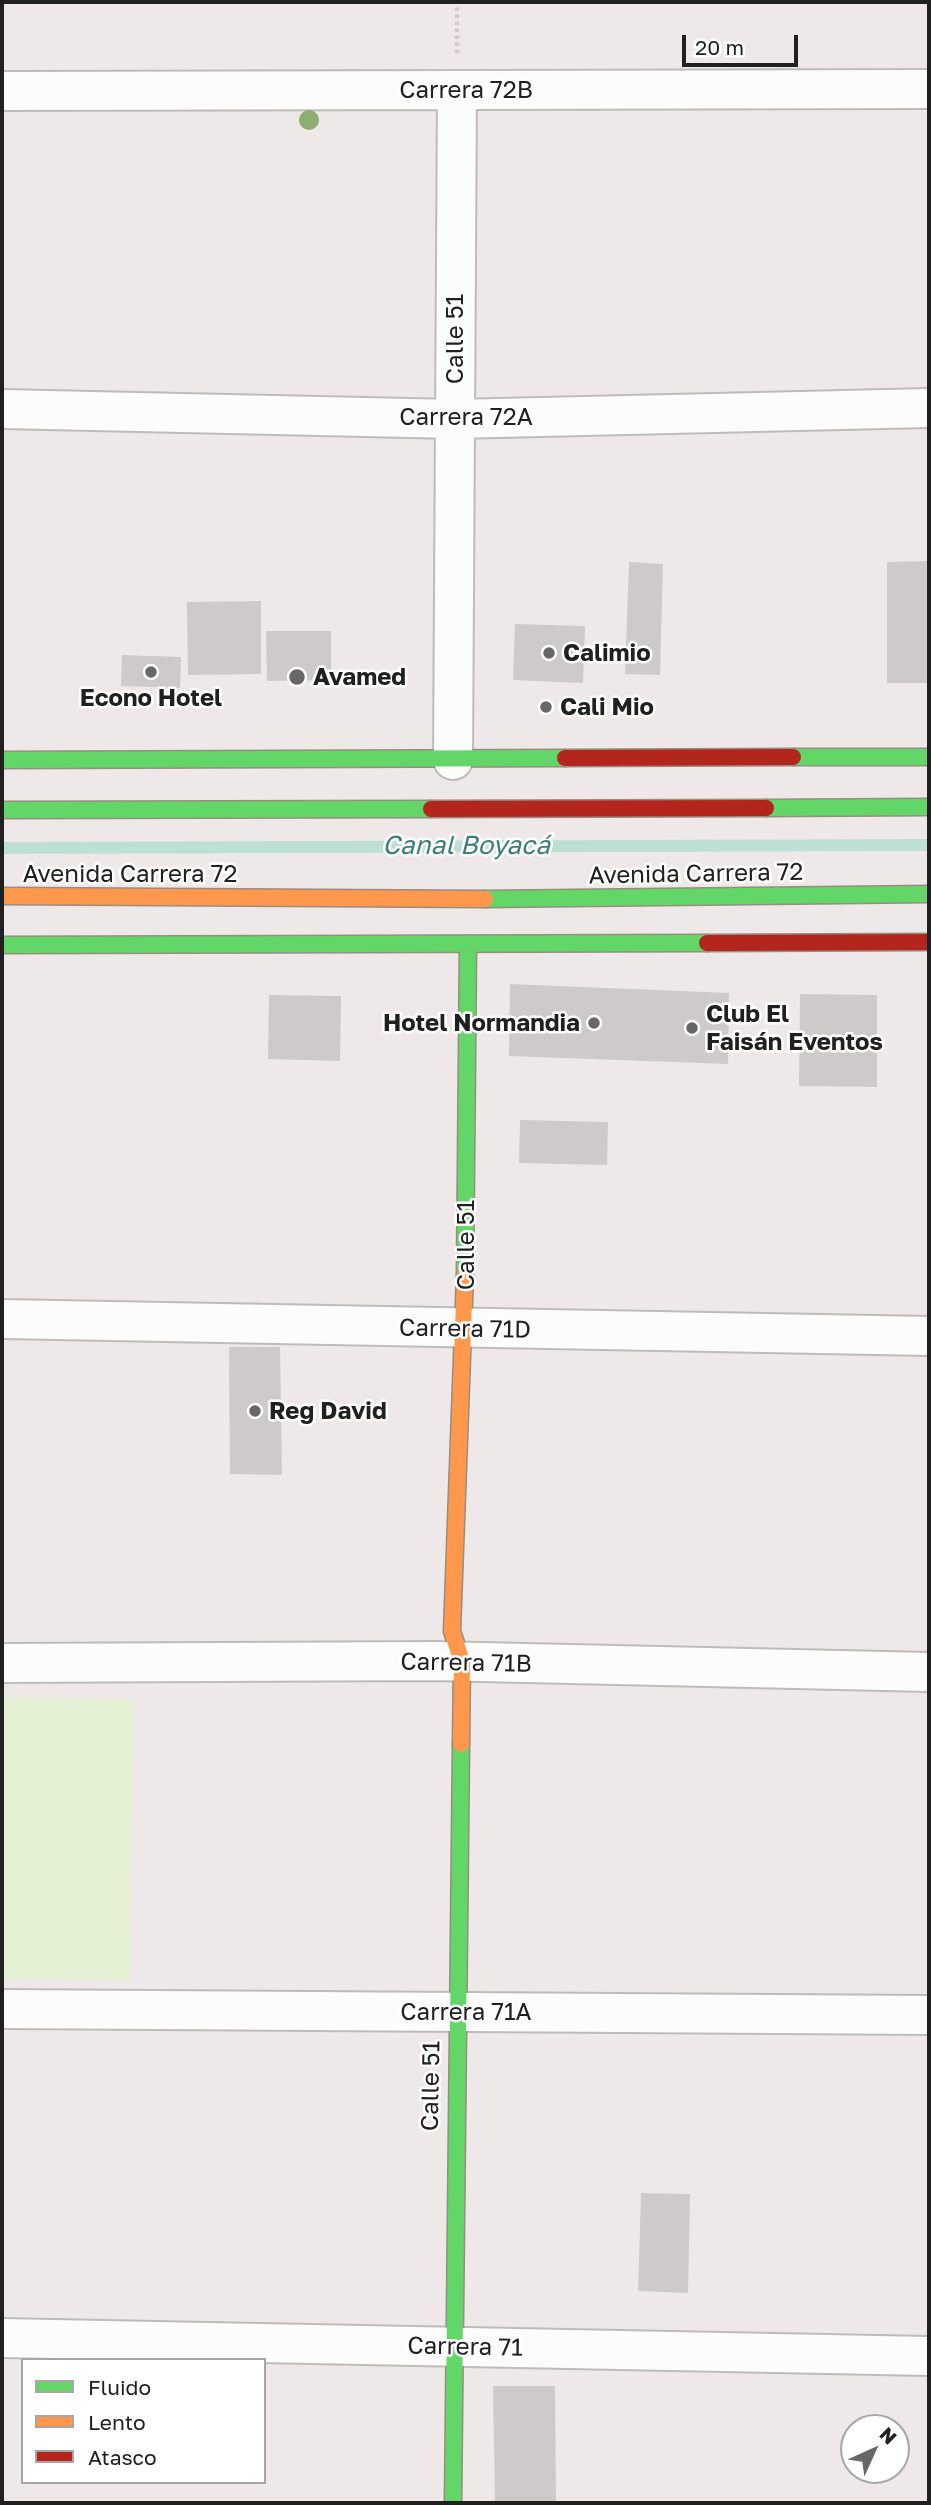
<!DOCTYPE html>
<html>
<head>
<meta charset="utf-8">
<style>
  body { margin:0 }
  #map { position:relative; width:931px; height:2505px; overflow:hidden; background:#eee9e8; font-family:"Golos Text",sans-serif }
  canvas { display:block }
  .frame { position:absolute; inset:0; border:4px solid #202020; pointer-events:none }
  .legend { position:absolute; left:21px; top:2358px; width:245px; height:126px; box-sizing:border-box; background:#fff; border:2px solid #a6a6a6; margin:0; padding:9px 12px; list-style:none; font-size:21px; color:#202020 }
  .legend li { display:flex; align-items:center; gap:14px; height:35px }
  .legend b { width:35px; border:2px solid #a6a6a6 }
  .north { position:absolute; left:840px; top:2414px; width:70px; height:70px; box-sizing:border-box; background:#fff; border:2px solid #a6a6a6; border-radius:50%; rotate:45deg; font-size:19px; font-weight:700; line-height:28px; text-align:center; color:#202020 }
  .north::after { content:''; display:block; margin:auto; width:24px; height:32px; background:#686666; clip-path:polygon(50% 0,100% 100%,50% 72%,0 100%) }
  .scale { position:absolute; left:682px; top:35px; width:116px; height:32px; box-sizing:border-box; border:4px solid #202020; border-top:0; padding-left:9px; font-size:21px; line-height:24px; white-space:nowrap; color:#202020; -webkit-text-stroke:5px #fff; paint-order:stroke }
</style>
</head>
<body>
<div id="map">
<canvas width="931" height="2505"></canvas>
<div class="frame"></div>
<ul class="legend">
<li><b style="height:9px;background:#63d668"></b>Fluido</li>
<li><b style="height:9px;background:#ff974d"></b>Lento</li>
<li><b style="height:9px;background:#b3261e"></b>Atasco</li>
</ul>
<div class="north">N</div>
<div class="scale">20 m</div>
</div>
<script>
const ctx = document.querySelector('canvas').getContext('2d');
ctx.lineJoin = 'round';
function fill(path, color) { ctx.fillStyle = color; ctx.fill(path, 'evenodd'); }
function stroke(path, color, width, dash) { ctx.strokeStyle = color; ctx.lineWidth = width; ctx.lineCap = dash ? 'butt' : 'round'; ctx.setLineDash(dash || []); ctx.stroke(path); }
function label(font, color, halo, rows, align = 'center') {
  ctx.font = font + ' "Golos Text",sans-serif'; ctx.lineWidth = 5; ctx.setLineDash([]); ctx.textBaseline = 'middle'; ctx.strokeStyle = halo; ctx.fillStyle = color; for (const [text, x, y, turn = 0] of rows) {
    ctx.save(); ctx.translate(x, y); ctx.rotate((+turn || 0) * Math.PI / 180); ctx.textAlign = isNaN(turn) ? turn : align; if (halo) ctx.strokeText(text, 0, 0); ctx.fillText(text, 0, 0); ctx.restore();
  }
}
const park = new Path2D(`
  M 2,1697 L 133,1699 L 130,1981 L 2,1979 Z`);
const stream = new Path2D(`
  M 2,848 L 929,845`);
const building = new Path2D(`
  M 929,561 L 929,683 L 887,683 L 887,562 Z
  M 629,562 L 663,564 L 660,675 L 625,674 Z
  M 261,601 L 261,674 L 188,675 L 187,602 Z
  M 515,624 L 585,626 L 583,683 L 513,680 Z
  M 266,631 L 331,631 L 331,680 L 267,681 Z
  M 122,655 L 181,657 L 180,688 L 121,686 Z
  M 510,984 L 729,993 L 728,1064 L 509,1056 Z
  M 800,994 L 877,995 L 877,1087 L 799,1086 Z
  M 269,995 L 341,996 L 340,1061 L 268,1059 Z
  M 520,1120 L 608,1122 L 607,1165 L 519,1163 Z
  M 229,1347 L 280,1347 L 282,1475 L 230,1474 Z
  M 641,2193 L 690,2194 L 688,2293 L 638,2291 Z
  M 493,2386 L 555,2386 L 556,2503 L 495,2503 Z`);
const path = new Path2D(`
  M 457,53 L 457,2`);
const street = new Path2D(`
  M 2,91 L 929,89
  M 2,409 L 455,419 L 929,408
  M 453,760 L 457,90
  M 2,1319 L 929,1336
  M 2,1663 L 436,1661 L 929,1672
  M 2,2009 L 929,2015
  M 2,2338 L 929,2356`);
const fast = new Path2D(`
  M 793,757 L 929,757
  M 2,760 L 565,758
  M 766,808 L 929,807
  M 2,810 L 431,809
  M 485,899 L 929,894
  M 2,945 L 707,943
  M 465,1275 L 468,944
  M 453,2503 L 461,1744`);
const slow = new Path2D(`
  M 2,896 L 485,899
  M 461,1744 L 462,1662 L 452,1631 L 465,1275`);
const jam = new Path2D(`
  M 565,758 L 793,757
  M 431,809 L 766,808
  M 707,943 L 929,942`);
const trees = [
  [309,120]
];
const markers = [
  [549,653,7,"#686666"],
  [151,672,7,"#686666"],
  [297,677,9,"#686666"],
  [546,707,7,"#686666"],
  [594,1023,7,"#686666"],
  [692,1028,7,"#686666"],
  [255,1411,7,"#686666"]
];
const streetNames = [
  ["Carrera 72B",466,90],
  ["Calle 51",455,339,-90],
  ["Carrera 72A",466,417],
  ["Avenida Carrera 72",130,874],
  ["Avenida Carrera 72",696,874,-1],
  ["Calle 51",466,1245,-90],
  ["Carrera 71D",465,1329,1],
  ["Carrera 71B",466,1663,1],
  ["Carrera 71A",466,2012],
  ["Calle 51",431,2086,-89],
  ["Carrera 71",465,2347,1]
];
const poiNames = [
  ["Calimio",563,653],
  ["Avamed",313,677],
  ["Econo Hotel",151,698,"center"],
  ["Cali Mio",560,707],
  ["Club El",706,1014],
  ["Faisán Eventos",706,1042],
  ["Hotel Normandia",580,1023,"right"],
  ["Reg David",269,1411]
];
const waterNames = [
  ["Canal Boyacá",466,846]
];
fill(park, '#e5f1d5');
stroke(stream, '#bee0d4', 12);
fill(building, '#cfcaca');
stroke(street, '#bebcbb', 42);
stroke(fast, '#988d81', 19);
stroke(slow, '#988d81', 19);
stroke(jam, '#988d81', 19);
stroke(path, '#d7c8ce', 4.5, [3.5, 3.5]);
stroke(street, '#fcfcfc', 38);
stroke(fast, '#63d668', 16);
stroke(slow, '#ff974d', 16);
stroke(jam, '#b3261e', 16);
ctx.fillStyle = '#90ad71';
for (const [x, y] of trees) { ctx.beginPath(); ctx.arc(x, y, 10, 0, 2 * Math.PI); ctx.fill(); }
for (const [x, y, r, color] of markers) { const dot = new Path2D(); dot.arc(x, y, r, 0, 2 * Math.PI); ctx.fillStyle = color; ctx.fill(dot); stroke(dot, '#fff', 2.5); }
label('24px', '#202020', '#fff', streetNames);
label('bold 24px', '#202020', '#fff', poiNames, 'left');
label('italic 26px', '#3c7e7a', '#fff', waterNames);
</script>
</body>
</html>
